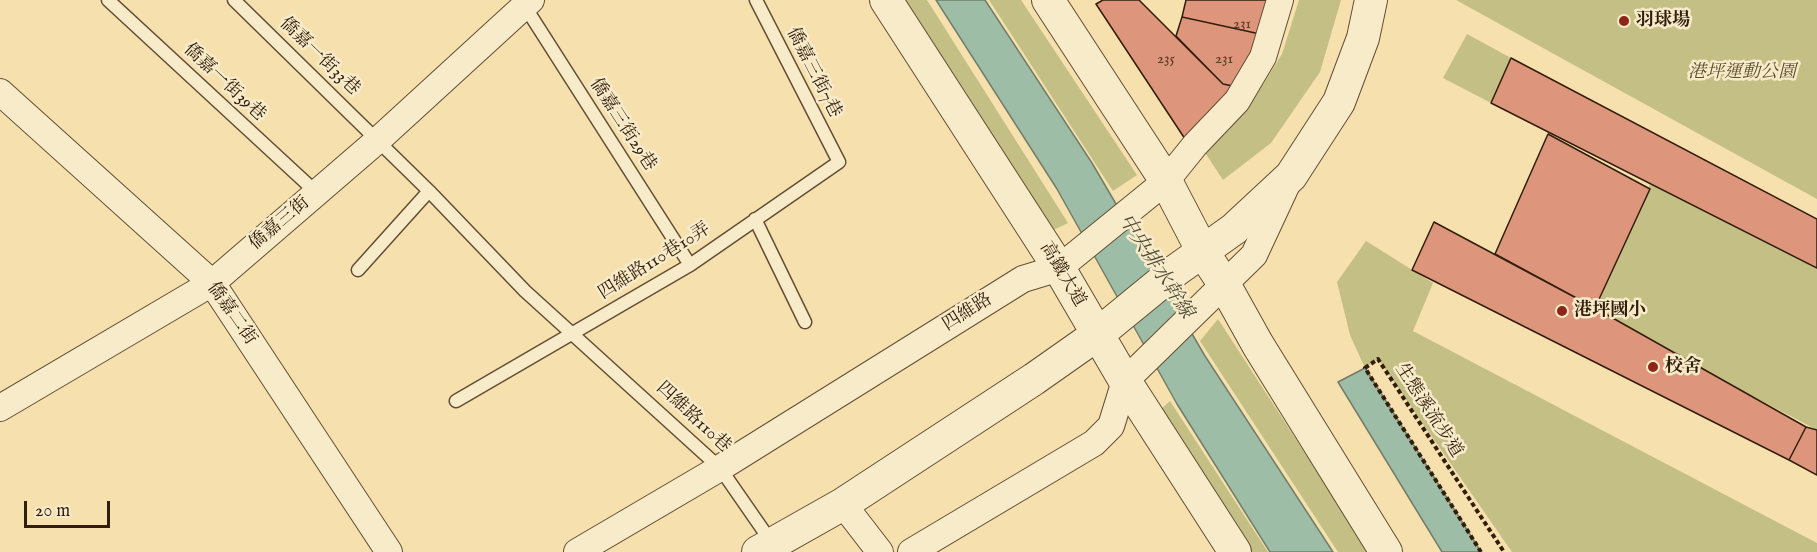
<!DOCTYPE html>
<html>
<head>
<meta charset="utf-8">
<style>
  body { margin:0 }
  #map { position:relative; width:1817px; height:552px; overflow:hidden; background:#f5e0ae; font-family:"IM FELL English",serif }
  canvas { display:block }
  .scale { position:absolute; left:24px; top:501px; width:86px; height:27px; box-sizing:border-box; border:3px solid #321d0a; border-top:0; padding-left:8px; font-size:18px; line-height:21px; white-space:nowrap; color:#321d0a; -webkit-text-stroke:4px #f8ebca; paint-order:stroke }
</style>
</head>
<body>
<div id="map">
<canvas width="1817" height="552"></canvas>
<div class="scale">20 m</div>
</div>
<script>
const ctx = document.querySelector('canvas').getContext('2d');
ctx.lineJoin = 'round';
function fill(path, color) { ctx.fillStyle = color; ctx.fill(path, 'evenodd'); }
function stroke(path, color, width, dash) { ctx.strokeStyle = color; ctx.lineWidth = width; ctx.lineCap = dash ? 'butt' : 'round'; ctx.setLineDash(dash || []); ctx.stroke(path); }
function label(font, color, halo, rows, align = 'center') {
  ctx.font = font + ' "IM FELL English","Noto Serif TC",serif'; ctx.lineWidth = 5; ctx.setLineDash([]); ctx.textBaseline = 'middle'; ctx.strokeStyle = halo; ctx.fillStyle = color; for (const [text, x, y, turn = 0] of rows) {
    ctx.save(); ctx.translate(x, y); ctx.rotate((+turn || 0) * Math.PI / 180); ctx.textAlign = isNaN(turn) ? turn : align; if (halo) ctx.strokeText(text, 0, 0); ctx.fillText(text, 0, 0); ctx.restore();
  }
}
const green = new Path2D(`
  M 900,0 L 927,0 L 1068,223 L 1047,233 Z
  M 989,0 L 1021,0 L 1137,175 L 1113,191 Z
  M 1299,0 L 1341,0 L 1320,72 L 1271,143 L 1223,180 L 1204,151 L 1254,99 L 1282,54 Z
  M 1456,0 L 1817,0 L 1817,199 Z
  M 1467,34 L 1511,58 L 1491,103 L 1443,78 Z
  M 1650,184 L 1817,268 L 1817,430 L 1594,313 Z
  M 1366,241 L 1433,283 L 1413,331 L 1817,543 L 1817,552 L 1512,552 L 1378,359 L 1365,368 L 1350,335 L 1337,282 Z
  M 1218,319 L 1369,552 L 1338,552 L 1200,341 Z
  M 1170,401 L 1268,552 L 1251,552 L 1161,409 Z`);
const water = new Path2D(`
  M 936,0 L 985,0 L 1092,163 L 1205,356 L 1333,552 L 1270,552 L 1177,404 L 1057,189 Z
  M 1365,368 L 1481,552 L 1442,552 L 1338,382 Z`);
const building = new Path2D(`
  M 1103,0 L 1139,0 L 1223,84 L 1238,87 L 1189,145 L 1096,4 Z
  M 1186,0 L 1268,0 L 1260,34 L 1182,17 Z
  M 1182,17 L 1260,34 L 1238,87 L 1223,84 L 1176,36 Z
  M 1511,58 L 1817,219 L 1817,268 L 1491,103 Z
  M 1548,134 L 1650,189 L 1595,308 L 1495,254 Z
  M 1434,222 L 1595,308 L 1806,427 L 1789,460 L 1412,270 Z
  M 1806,427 L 1817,430 L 1817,475 L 1789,460 Z`);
const path = new Path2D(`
  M 1481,552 L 1365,368 L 1378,359 L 1504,552`);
const service = new Path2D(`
  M 108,0 L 317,193
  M 234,0 L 429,191 L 525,291 L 720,468 L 772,543
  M 524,5 L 690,265
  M 755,219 L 805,322
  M 358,270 L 429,191
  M 456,401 L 690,265 L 839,162 L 756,0`);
const minor = new Path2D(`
  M 0,92 L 212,283 L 389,552
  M 0,408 L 212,283 L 378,140 L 531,0
  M 843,504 L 880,552
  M 577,552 L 720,468 L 1023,279 L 1059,268 L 1166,181 L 1195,145 L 1237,101 L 1263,57 L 1280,0
  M 911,552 L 1094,443 L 1111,426 L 1125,381 L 1254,255 L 1288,182`);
const tertiary = new Path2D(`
  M 886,0 L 1059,268 L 1125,381 L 1235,552
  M 1048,0 L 1166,181 L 1203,252 L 1224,284 L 1258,345 L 1386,552
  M 758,552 L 843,504 L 1034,379 L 1098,334 L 1175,271 L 1234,229 L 1291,176 L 1339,102 L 1363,38 L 1371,0`);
const markers = [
  [1624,21,6,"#8f2418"],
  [1562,311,6,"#8f2418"],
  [1653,367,6,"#8f2418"]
];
const numberNames = [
  ["231",1242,25],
  ["235",1166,60],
  ["231",1224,60]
];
const poiNames = [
  ["羽球場",1636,21],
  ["港坪國小",1574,311],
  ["校舍",1665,367]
];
const streetNames = [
  ["僑嘉一街33巷",319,57,44],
  ["僑嘉三街7巷",813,73,63],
  ["僑嘉一街39巷",224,83,43],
  ["僑嘉三街29巷",622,125,57],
  ["僑嘉三街",280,224,-40],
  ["四維路110巷10弄",655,262,-32],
  ["高鐵大道",1062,275,59],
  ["四維路",968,313,-32],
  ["僑嘉二街",231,314,55],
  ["生態溪流步道",1428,411,57],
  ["四維路110巷",693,418,43]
];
const parkNames = [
  ["港坪運動公園",1742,73]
];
const waterNames = [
  ["中央排水幹線",1155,267,57]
];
fill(green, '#c4c085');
fill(water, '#9dbda7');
stroke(water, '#727d68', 1.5);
fill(building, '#dd967c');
stroke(building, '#321d0a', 1.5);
stroke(service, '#634e33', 15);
stroke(minor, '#634e33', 28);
stroke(tertiary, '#634e33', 34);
stroke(path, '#321d0a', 4, [4.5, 3]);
stroke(service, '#f8ebca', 12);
stroke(minor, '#f8ebca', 26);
stroke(tertiary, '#f8ebca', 32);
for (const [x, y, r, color] of markers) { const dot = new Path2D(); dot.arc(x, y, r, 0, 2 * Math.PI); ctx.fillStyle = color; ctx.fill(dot); stroke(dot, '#f8ebca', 2); }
label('15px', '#5d3b26', null, numberNames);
label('bold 18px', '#321d0a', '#f8ebca', poiNames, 'left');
label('18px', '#321d0a', '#f8ebca', streetNames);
label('italic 18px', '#5e4e2f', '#f8ebca', parkNames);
label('italic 20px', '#524d39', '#f8ebca', waterNames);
</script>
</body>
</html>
